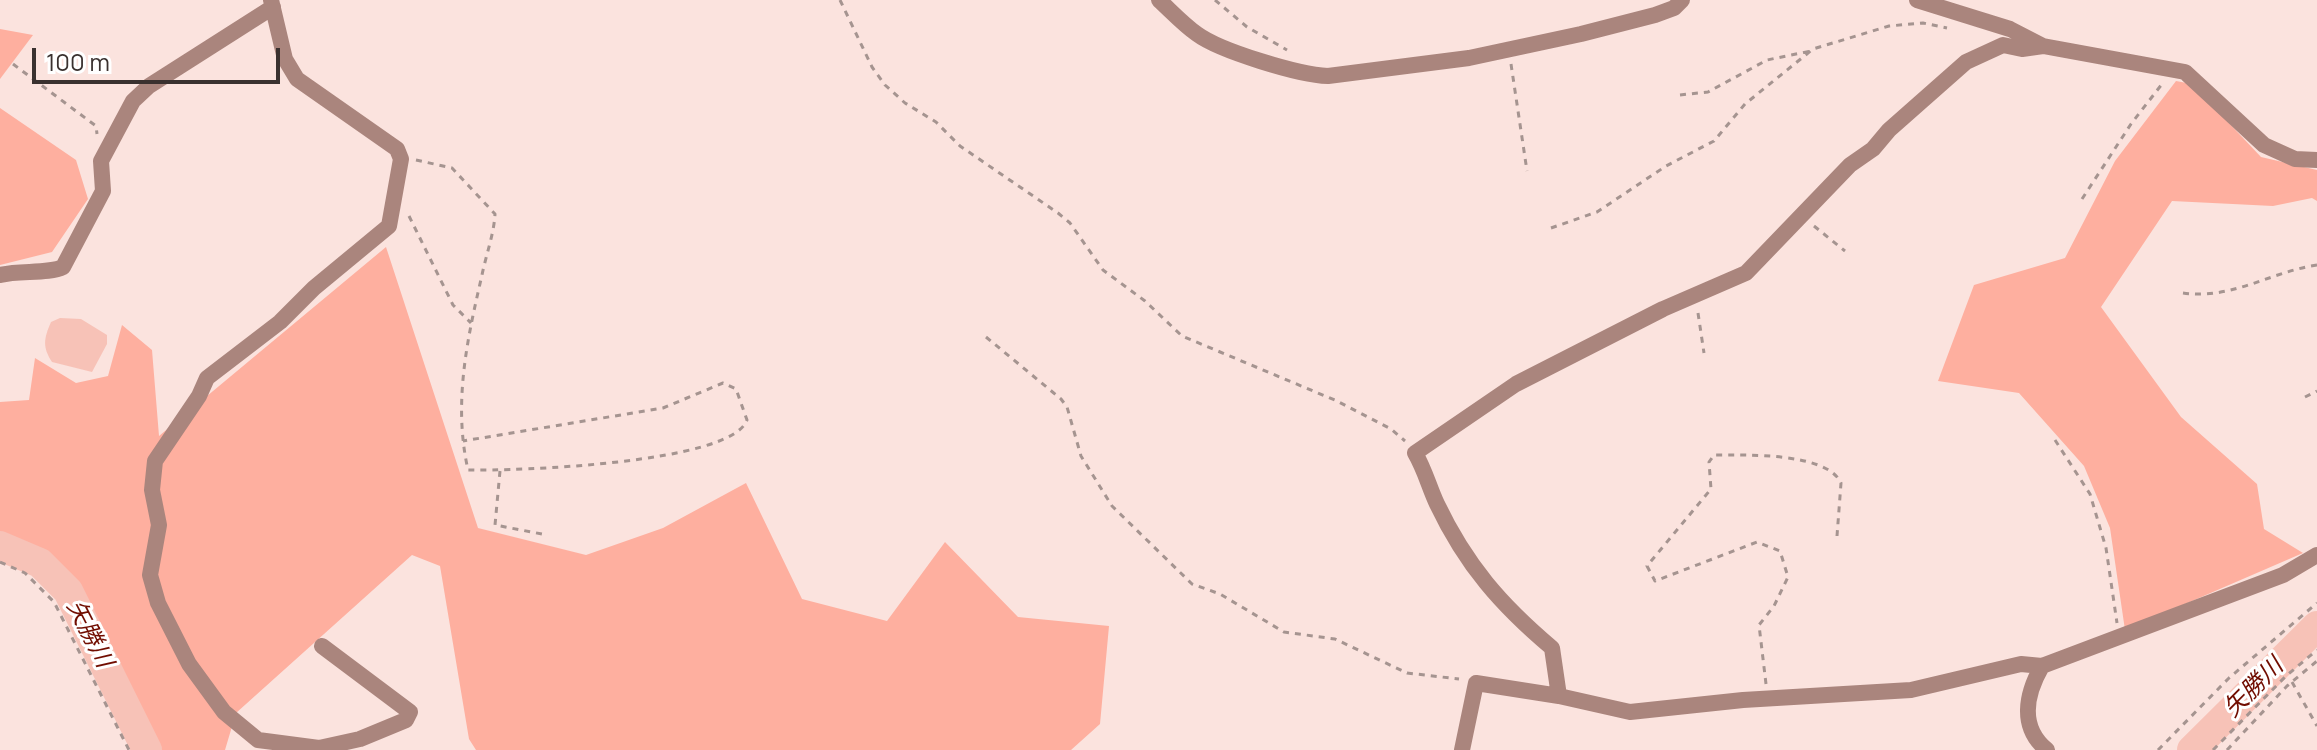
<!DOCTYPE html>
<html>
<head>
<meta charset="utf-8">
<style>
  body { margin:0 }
  #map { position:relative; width:2317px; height:750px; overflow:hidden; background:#fbe3de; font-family:Manrope,sans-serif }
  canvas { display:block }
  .scale { position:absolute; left:32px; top:48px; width:248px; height:36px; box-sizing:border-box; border:4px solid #3a312f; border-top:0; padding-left:10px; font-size:24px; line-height:28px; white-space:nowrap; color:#3a312f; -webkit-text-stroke:6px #fff; paint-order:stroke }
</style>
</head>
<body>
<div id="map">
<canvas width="2317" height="750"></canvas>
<div class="scale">100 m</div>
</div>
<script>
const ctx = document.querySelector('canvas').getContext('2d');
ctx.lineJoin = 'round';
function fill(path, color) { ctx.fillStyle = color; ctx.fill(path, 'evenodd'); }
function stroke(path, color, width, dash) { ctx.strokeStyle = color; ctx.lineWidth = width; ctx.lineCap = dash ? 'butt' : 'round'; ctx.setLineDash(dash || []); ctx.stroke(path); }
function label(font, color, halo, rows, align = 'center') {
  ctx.font = font + ' Manrope,"Noto Sans JP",sans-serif'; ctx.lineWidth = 6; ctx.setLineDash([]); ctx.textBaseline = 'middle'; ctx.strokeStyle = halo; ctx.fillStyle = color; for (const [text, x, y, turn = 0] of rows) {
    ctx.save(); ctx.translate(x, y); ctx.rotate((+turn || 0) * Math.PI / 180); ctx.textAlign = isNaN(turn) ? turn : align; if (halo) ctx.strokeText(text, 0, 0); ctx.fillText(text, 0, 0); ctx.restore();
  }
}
const green = new Path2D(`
  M 0,29 L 33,35 L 0,79 Z
  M 2176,81 L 2192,84 L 2261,157 L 2317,170 L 2317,201 L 2312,198 L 2273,206 L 2172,201 L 2101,307 L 2181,417 L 2257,484 L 2264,529 L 2303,553 L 2125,630 L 2110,528 L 2084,466 L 2019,393 L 1938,381 L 1974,285 L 2065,258 L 2115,161 Z
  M 0,108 L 76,160 L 88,199 L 52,252 L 0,265 Z
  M 386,247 L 478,528 L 586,555 L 663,528 L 746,483 L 802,599 L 887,621 L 945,542 L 1018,617 L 1109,626 L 1100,724 L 1071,750 L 476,750 L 469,739 L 440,566 L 412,555 L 236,713 L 225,750 L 155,750 L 40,548 L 0,536 L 0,402 L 29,400 L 35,358 L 76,383 L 108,376 L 122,325 L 152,350 L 159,436 Z`);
const water = new Path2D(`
  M 60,318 L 81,319 L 107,335 L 107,344 L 92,372 L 52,362 C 42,347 44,338 51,322 Z`);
const river = new Path2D(`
  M 0,546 L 40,563 L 68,591 L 147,750
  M 2192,750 L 2317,626`);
const path = new Path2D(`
  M 840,0 L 872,67 L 885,85 L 905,103 L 936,122 L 960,146 L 1058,213 L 1070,223 L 1103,270 L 1145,301 L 1182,336 L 1337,401 L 1391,429 L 1405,441
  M 1215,0 L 1247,27 L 1287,50
  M 13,64 L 96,126 L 97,134
  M 1511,64 L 1527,171
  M 1680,95 L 1708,92 L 1767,60 L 1811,51
  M 416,160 L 452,168 L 495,214 C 494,234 486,255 482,275 C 467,340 453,403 468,470 C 513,471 731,464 747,420 L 736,389 L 723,383 L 663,408 L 463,441
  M 2082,199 L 2131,124 L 2162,84
  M 409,216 L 453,305 L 471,323
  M 1814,226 L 1845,251
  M 1551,228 L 1597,212 L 1666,166 L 1714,141 L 1745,104 L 1813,49 L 1889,26 L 1923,23 L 1947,28
  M 2183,293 C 2232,300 2270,272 2317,265
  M 1698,313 L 1704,353
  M 986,337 L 1061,399 L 1067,407 L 1081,456 L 1112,506 L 1192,584 L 1220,594 L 1284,632 L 1335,639 L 1407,673 L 1459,679
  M 2305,397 L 2317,391
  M 2055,440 L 2090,494 L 2106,548 L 2117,623
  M 500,471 L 495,525 L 547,535
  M 0,562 L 25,573 L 54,602 L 129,750
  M 2292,682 L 2317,726
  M 1766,684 L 1759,625 L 1774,606 L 1788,577 L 1780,551 L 1757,542 L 1655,581 L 1647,566 L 1711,489 L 1709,462 L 1714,455 C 1744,455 1827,452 1841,483 L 1837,536
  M 2158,750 L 2229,678 L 2317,603
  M 2213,750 L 2286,676 L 2317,650
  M 2227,750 L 2287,686 L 2317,661`);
const minor = new Path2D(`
  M 271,0 L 285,59 L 297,79 L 397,149 L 401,159 L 389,226 L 314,288 L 280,322 L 207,378 L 199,396 L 155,461 L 152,490 L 159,525 L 150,575 L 158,603 L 189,664 L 224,712 L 258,740 L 319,748 L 360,739 L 406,720 L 410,712 L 322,646
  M 1159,0 C 1171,11 1183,24 1197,34 C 1220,51 1299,75 1328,76 L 1469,58 L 1581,34 L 1655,15 L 1674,8 L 1682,0
  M 1917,0 L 2010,29 L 2043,46
  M 0,275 C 18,270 49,274 63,267 L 103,191 L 101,161 L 133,101 L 149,86 L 273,7
  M 2042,666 C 2026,694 2019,727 2047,750
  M 1559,696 L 1552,648 C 1501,605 1466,565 1437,504 C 1429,487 1425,470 1415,453 L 1516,384 L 1663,309 L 1746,273 L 1850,165 L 1873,149 L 1889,130 L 1966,62 L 2003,45 L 2022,49 L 2043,46 L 2185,72 L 2264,145 L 2295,159 L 2317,160
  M 1462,750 L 1476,683 L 1559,696 L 1630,712 L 1743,700 L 1911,690 L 2021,664 L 2042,666 L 2283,575 L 2317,555`);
const waterNames = [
  ["矢勝川",89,634,63],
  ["矢勝川",2254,688,-45]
];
fill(green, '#feaf9f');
fill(water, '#f7c2b7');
stroke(river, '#f7c2b7', 30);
stroke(path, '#a59490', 3, [6, 6]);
stroke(minor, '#aa857d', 16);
label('italic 24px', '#710d00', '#fff', waterNames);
</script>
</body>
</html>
